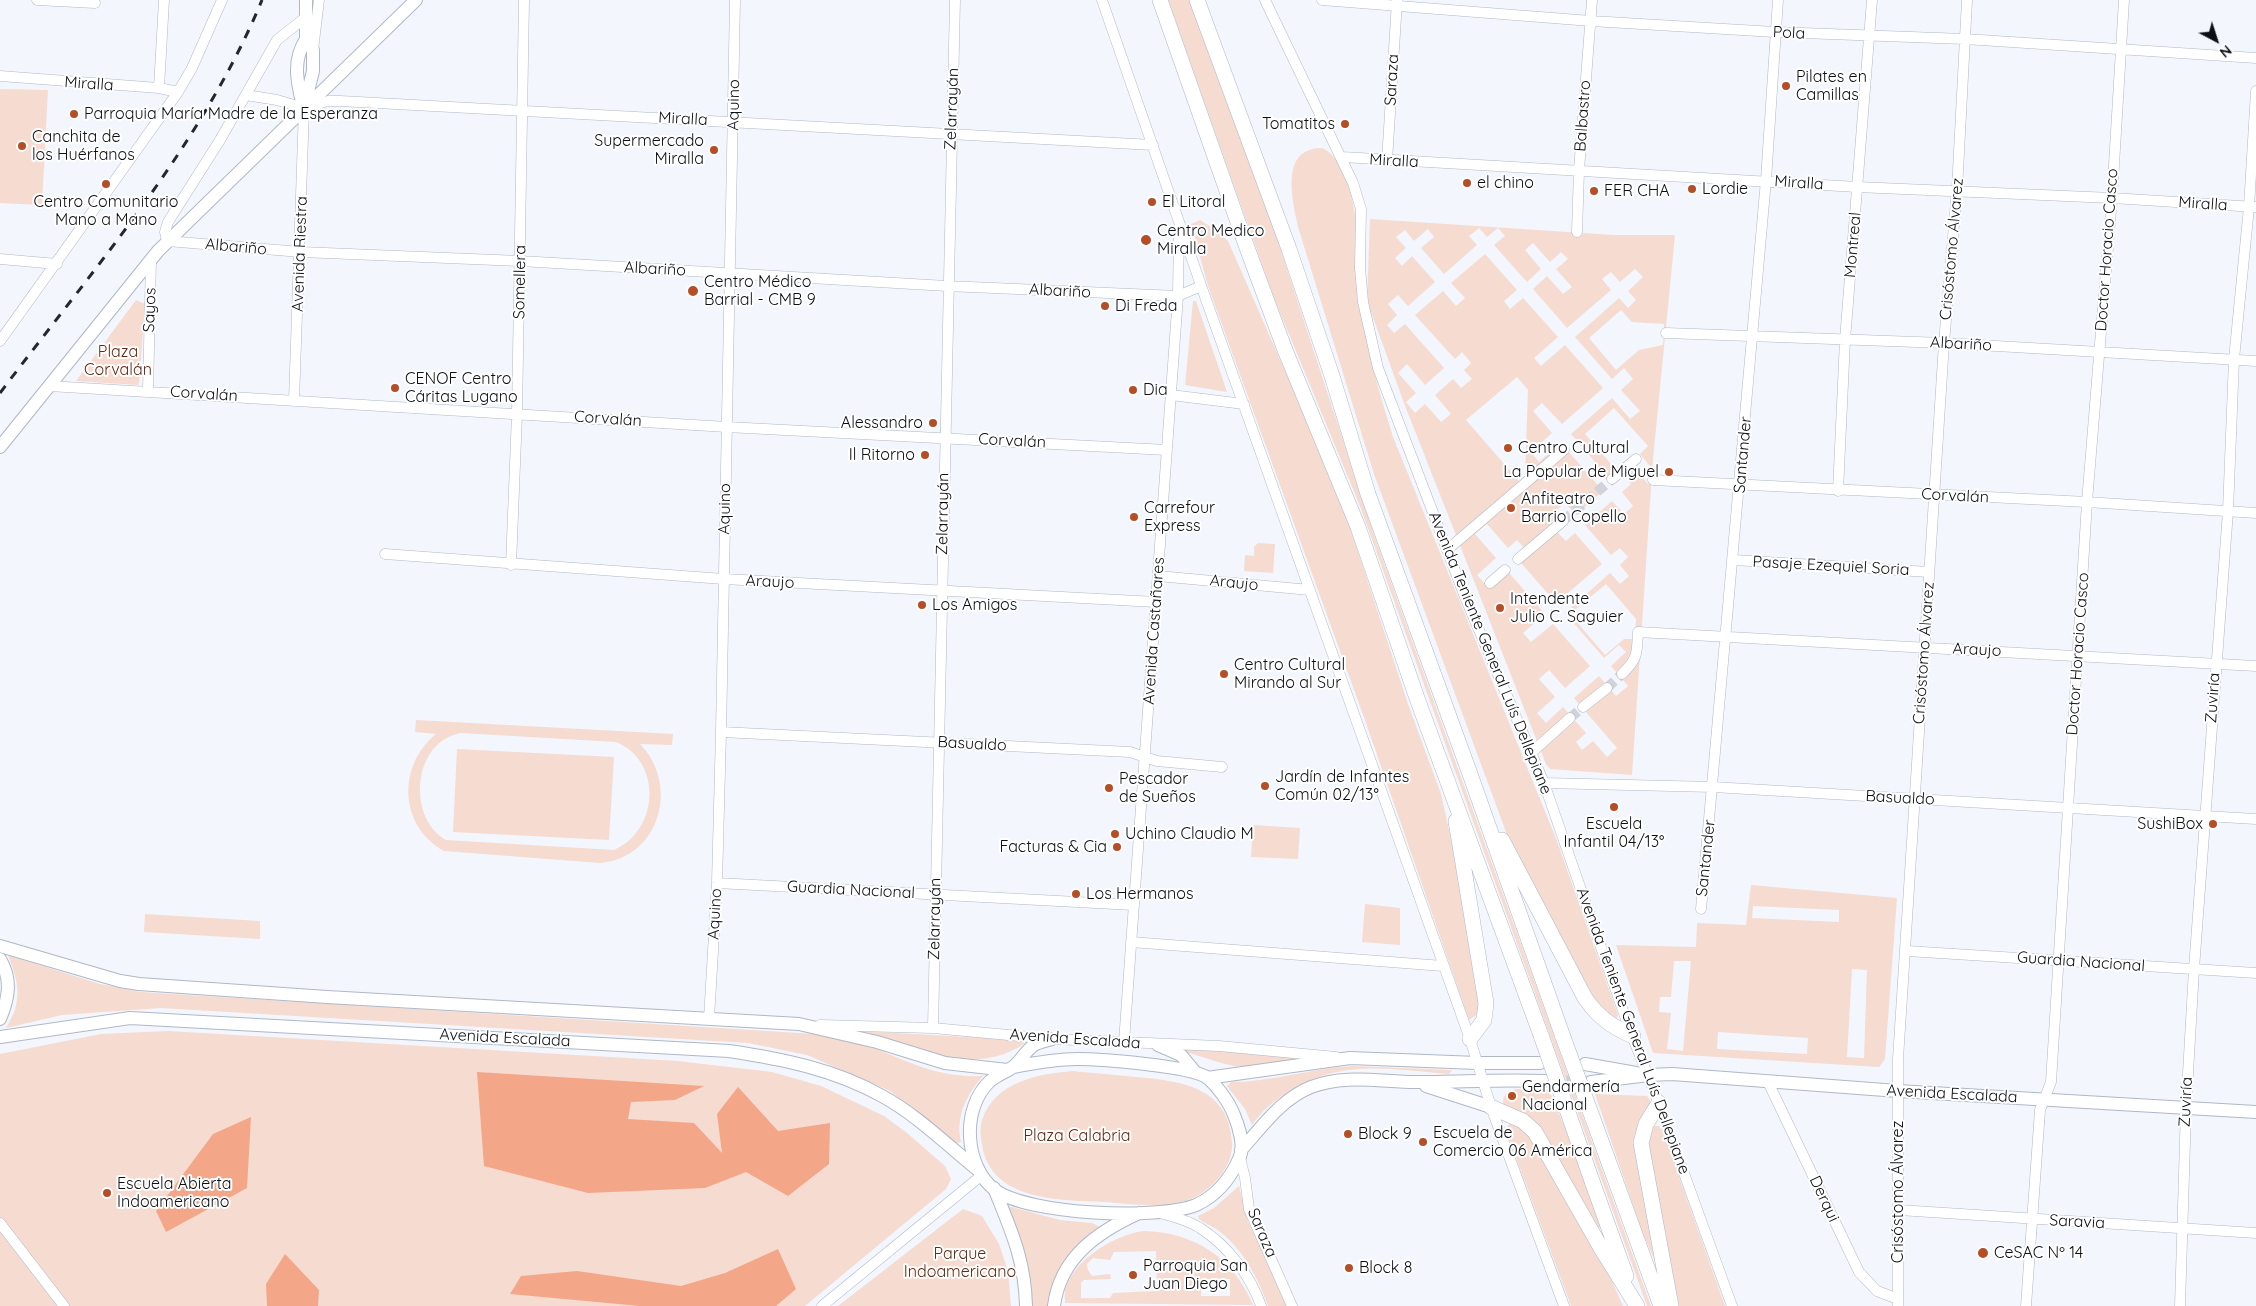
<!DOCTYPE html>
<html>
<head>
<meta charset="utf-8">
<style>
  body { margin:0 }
  #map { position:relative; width:2256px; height:1306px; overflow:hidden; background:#f3f6fd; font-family:Quicksand,sans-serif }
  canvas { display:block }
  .north { position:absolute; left:2191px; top:15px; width:50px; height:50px; -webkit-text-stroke:4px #fff; paint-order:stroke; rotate:140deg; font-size:14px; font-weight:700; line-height:20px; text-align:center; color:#0c0f14 }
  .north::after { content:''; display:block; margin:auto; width:18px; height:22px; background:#0c0f14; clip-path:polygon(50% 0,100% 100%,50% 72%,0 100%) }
</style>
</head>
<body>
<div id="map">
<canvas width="2256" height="1306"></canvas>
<div class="north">N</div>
</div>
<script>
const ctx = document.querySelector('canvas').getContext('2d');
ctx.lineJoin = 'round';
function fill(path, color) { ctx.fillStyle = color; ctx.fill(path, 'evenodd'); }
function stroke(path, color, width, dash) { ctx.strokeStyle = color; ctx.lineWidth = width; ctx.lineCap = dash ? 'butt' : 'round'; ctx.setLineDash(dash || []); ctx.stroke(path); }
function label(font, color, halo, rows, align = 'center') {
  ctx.font = font + ' Quicksand,sans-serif'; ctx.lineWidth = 4; ctx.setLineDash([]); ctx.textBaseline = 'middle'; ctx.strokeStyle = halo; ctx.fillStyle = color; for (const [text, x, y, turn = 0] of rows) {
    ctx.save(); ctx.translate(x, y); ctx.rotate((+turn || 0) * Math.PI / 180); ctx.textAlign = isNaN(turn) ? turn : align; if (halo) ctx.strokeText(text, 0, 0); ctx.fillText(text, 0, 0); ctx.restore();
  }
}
const green = new Path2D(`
  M 1168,0 L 1191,0 L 1269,214 L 1374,535 L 1651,1306 L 1647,1306 L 1360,506 L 1274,298 Z
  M 0,89 L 48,90 L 42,205 L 0,203 Z
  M 1322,148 C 1365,167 1359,288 1365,329 C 1371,366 1382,401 1393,437 L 1557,841 L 1618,1015 L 1616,1020 L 1604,1019 L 1513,851 L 1374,474 L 1299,230 C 1293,203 1278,148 1322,148 Z
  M 1370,219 L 1613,235 L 1675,235 L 1653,459 L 1632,775 L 1550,769 L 1546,764 L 1404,403 L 1367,301 ZM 1479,228 L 1487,237 L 1498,228 L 1505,236 L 1494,245 L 1527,282 L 1541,269 L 1525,250 L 1533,243 L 1550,262 L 1561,252 L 1568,259 L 1556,269 L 1572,287 L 1563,294 L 1547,276 L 1533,289 L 1567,328 L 1611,290 L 1602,279 L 1611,272 L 1620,282 L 1635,269 L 1643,277 L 1628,291 L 1636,300 L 1628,308 L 1619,298 L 1575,337 L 1612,379 L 1624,368 L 1633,379 L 1621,390 L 1640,411 L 1630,419 L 1612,398 L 1571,434 L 1613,483 L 1622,474 L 1631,484 L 1622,492 L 1633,506 L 1624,514 L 1612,501 L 1585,525 L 1611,555 L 1620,548 L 1628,557 L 1620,565 L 1629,576 L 1620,584 L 1610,573 L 1565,613 L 1604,658 L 1619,645 L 1626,652 L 1611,666 L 1628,686 L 1616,696 L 1599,676 L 1574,698 L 1617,748 L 1607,757 L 1593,741 L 1582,750 L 1576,742 L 1586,733 L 1563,707 L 1546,723 L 1537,713 L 1555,697 L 1539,679 L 1549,670 L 1565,688 L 1590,666 L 1553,624 L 1531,642 L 1523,633 L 1545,614 L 1503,566 L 1484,583 L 1477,575 L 1496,558 L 1475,534 L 1487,524 L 1508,548 L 1517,540 L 1524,548 L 1515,556 L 1556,603 L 1602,564 L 1575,533 L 1566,541 L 1557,532 L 1566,523 L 1555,511 L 1565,503 L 1576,515 L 1603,491 L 1561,443 L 1539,462 L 1531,452 L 1552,433 L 1533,411 L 1542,403 L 1562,424 L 1603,388 L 1565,345 L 1541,366 L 1534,358 L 1558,337 L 1523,298 L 1510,309 L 1504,301 L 1517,290 L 1485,254 L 1451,283 L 1465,298 L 1456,306 L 1443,291 L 1415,315 L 1455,359 L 1462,352 L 1471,363 L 1464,370 L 1472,379 L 1461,388 L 1453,379 L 1435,395 L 1451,414 L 1441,422 L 1425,404 L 1415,413 L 1406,402 L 1416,393 L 1398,373 L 1407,364 L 1425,385 L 1444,368 L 1405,324 L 1394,333 L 1387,325 L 1397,315 L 1388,304 L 1398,295 L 1408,306 L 1435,282 L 1412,256 L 1402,266 L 1395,258 L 1406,248 L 1396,237 L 1405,230 L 1414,241 L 1428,229 L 1434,237 L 1421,248 L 1444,274 L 1477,245 L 1469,236 ZM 1621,310 L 1632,322 L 1664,324 L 1663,345 L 1639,350 L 1616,370 L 1589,338 ZM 1517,377 L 1528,390 L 1525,476 L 1519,481 L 1466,420 ZM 1614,408 L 1648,446 L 1640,454 L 1650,466 L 1649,485 L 1629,462 L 1618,472 L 1585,434 ZM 1606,584 L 1636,619 L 1635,639 L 1624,639 L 1605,655 L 1570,614 Z
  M 1200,220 L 1217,231 L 1228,241 L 1339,494 L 1408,704 L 1441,794 L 1464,897 L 1481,1012 L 1469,1020 L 1366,723 L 1208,286 L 1191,224 Z
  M 136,300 L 145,304 L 139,385 L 76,381 Z
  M 1193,301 L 1196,301 L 1227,392 L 1185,385 Z
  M 1258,543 L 1275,544 L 1273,573 L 1244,571 L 1245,555 L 1254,556 L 1254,547 Z
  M 416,720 L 673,734 L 672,745 L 640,744 C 680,785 660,858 600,863 L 444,851 C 399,826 397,766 436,734 L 415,732 ZM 461,733 L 616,742 C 663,761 659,831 614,850 L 446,840 C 406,817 413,741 461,733 Z
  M 457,749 L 614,757 L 609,840 L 453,832 Z
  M 1253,825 L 1300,828 L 1298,859 L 1251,857 Z
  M 1751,885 L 1897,898 L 1885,1059 L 1879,1067 L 1653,1053 L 1616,945 L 1696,947 L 1697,923 L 1746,925 ZM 1753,906 L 1839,910 L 1839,922 L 1752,918 ZM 1674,961 L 1691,961 L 1683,1051 L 1667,1049 L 1671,1013 L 1659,1012 L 1660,997 L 1671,997 ZM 1852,969 L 1867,970 L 1864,1058 L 1847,1057 ZM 1718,1032 L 1808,1038 L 1807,1054 L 1717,1049 Z
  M 1365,904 L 1400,908 L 1400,945 L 1362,942 Z
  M 145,914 L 260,921 L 260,939 L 144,932 Z
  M 8,955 L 100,984 L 141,992 L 815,1034 C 830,1037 846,1038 860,1043 C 906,1059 932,1078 983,1076 C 967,1094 955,1117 961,1142 L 956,1144 L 890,1091 L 807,1055 L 748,1043 L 161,1008 L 62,1015 L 6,1028 C 23,1001 19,983 8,955 Z
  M 168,1031 L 678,1061 L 772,1072 L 821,1086 L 884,1116 L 907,1133 L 945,1166 L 951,1179 L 946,1189 L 805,1306 L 0,1306 L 0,1054 L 101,1034 Z
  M 859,1031 L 1023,1040 L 1024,1043 C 1019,1048 1011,1051 1004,1054 C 955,1071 906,1045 859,1031 Z
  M 1176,1047 L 1311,1057 C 1296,1059 1281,1065 1266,1067 C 1236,1072 1207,1057 1178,1050 Z
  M 1353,1066 L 1452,1070 L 1449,1074 C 1389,1069 1338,1058 1285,1094 C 1271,1103 1261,1112 1252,1125 L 1245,1109 L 1227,1086 L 1231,1082 C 1272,1082 1312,1068 1353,1066 Z
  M 1072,1071 C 1094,1073 1115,1075 1136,1077 C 1182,1081 1230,1087 1232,1144 C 1233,1166 1213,1188 1195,1197 C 1169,1210 1132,1204 1105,1202 C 1063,1200 995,1202 983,1150 C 981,1139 979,1131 982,1120 C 995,1082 1037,1074 1072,1071 Z
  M 1516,1089 L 1549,1090 L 1570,1139 L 1601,1227 L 1595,1229 L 1541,1132 L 1504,1106 C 1501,1096 1506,1092 1516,1089 Z
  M 1595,1094 L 1647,1096 C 1653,1102 1649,1108 1646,1115 L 1657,1266 L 1642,1231 Z
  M 1514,1123 L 1527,1129 L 1604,1263 L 1623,1306 L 1571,1306 L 1508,1136 L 1507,1128 L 1509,1124 Z
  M 1653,1126 L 1659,1126 L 1663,1132 L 1725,1306 L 1679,1306 L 1646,1142 Z
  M 1239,1186 L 1248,1222 L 1268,1261 L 1287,1306 L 1268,1306 C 1258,1278 1243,1249 1219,1231 C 1213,1226 1205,1224 1199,1219 L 1198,1216 L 1214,1208 Z
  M 1004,1205 L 1060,1220 L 1092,1223 L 1100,1227 L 1050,1306 L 1032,1306 C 1032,1268 1022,1237 1004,1205 Z
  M 963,1209 L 982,1216 L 999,1244 L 1008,1271 L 1011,1306 L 838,1306 Z
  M 1143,1231 C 1194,1232 1233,1257 1253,1305 L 1065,1303 C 1065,1297 1064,1289 1067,1284 C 1080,1256 1114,1236 1143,1231 ZM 1156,1251 L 1157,1291 L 1113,1293 L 1110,1298 L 1081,1298 L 1081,1283 L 1084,1280 L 1111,1279 L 1110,1274 L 1092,1276 L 1088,1270 L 1087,1264 L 1093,1258 L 1110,1260 L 1114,1252 ZM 1201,1279 L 1230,1279 L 1230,1296 L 1201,1296 Z`);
const forest = new Path2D(`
  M 477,1072 L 704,1086 L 675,1100 L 631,1102 L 628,1119 L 694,1123 L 722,1153 L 717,1114 L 738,1087 L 778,1131 L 830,1123 L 829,1164 L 788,1196 L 746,1172 L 705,1188 L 588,1193 L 484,1166 Z
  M 251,1117 L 247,1188 L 166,1232 L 156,1211 L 213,1134 Z
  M 778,1249 L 796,1289 L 776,1306 L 640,1306 L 510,1294 L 521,1276 L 577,1271 L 681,1286 L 725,1273 Z
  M 285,1254 L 319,1290 L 318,1306 L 267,1306 L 266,1284 Z`);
const minorTunnel = new Path2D(`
  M 1563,521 L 1612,479
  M 1607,688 L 1622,674
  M 1570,718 L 1583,707`);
const majorTunnel = new Path2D(`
  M 1548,1081 L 1588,1082`);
const minor = new Path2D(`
  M 37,0 L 95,3
  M 1102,0 L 1203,291 L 1470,1039 L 1491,1107 L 1564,1306
  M 1265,0 L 1353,183 L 1361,209 L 1360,268 L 1363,302 L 1378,368 L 1465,597 L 1544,783 L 1629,1028 L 1656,1096 L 1732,1306
  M 1322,0 L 1591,21 L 1775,32 L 1965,39 L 2256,58
  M 306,17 L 277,40 L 220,140 L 168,222 L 165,232 L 167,241 L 301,252 L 520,261 L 947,286 L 1178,296 L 1201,286
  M 313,50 L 319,0
  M 0,76 L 159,88 L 178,92
  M 159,88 L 164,0
  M 246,95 L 277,100 L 304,108 L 328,101 L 340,101 L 1153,145
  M 1342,157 L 1857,187 L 2112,198 L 2256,207
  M 1387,161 L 1397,1
  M 1577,232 L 1579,170 L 1592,0
  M 0,259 L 57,264
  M 1666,333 L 1944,343 L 2256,361
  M 0,341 L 178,92 L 192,68 L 222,0
  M 49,386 L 727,427 L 1167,450
  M 148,391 L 151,259
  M 1171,395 L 1244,404
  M 294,401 L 304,108
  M 1612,479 L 1636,459
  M 1653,480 L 2087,502 L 2256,513
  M 1838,491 L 1845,340 L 1872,0
  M 1447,550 L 1564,450
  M 385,554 L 724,579 L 1156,602
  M 1518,559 L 1563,521
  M 1734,560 L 1929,572
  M 511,565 L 517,414 L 524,0
  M 1158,576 L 1310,590
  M 1490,583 L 1505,570
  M 1622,674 C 1638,659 1637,653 1638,632 L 2256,666
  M 1583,707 L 1607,688
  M 721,732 L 1130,752 L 1157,761 L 1222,767
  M 1532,752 L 1570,718
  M 1544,783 L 1713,787 L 2256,819
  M 717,883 L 1134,905
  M 1701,909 L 1766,180 L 1778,0
  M 1131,942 L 1443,966
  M 1907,951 L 2256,973
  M 709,1019 L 717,883 L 721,732 L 735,0
  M 820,1025 L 933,1028 L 1052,1039 L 1219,1046 L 1336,1057
  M 933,1028 L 955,0
  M 1124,1042 L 1178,296 L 1179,232
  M 1768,1082 L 1859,1272 L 1877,1291 L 1898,1299
  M 1240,1158 L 1245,1178 L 1249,1209 L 1292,1306
  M 1899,1210 L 2256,1233
  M 1160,1213 C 1174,1217 1188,1220 1200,1228 C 1227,1245 1251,1276 1261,1306
  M 0,1223 L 64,1306
  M 822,1306 L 982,1175
  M 1898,1306 L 1898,1059 L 1944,343 L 1957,190 L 1967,0
  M 2026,1306 L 2040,1110 L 2051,1082 L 2087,502 L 2112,198 L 2124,0
  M 2180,1306 L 2186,1108 L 2194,969 L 2228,511 L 2234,359 L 2249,207 L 2256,91`);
const major = new Path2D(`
  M 303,106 C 297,82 292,61 306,39
  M 304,108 L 313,71 L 313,50 L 306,39 L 306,0
  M 0,447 L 158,251 L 416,0
  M 0,946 L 120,981 L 139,984 L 327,997 L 799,1024 L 877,1042 L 945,1063 L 1007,1070
  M 0,959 C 12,979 9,998 0,1019
  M 0,1037 L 130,1018 L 729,1051 C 782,1059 834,1069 882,1096 C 917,1115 947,1145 978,1170
  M 1158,1045 L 1181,1055 L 1195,1072
  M 1585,1064 L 1636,1073
  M 1013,1067 C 1034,1063 1056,1059 1077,1059 C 1100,1059 1192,1066 1208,1078 C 1218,1087 1229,1102 1234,1115 C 1239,1127 1245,1147 1239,1159 C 1230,1179 1216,1196 1196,1205 C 1158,1220 1029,1215 995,1190 C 964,1166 961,1108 990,1081 C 997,1075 1006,1072 1013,1067 C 1021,1061 1026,1050 1034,1045 C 1039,1042 1046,1041 1052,1039
  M 1207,1078 L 1350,1058 L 1477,1063 L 1540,1063
  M 1591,1082 L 1649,1075 L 1672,1074 L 1898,1091 L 2256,1112
  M 1426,1086 L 1491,1107
  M 1241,1150 C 1262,1127 1281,1099 1311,1087 C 1345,1074 1381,1082 1416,1082 C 1460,1082 1502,1079 1545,1081
  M 994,1188 C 1011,1230 1025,1260 1026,1306
  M 1054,1306 C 1060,1258 1097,1232 1139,1213`);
const highway = new Path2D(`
  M 1160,0 L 1246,245 L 1285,350 L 1358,527 L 1418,701 L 1542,1038
  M 1197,0 L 1289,249 L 1332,376 L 1368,494 L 1470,774 L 1563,1037
  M 1456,821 L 1486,1003 L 1484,1020 L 1470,1039
  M 1502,840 L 1585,998 C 1598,1017 1612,1027 1633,1036
  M 1659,1103 L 1646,1124 L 1641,1143 L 1671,1306
  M 1491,1107 L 1523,1121 L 1535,1132 L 1601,1248 L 1637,1306
  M 1612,1171 L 1661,1306
  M 1592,1181 L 1626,1276`);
const rail = new Path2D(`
  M 0,393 C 94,268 202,145 262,0`);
const highwayBridge = new Path2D(`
  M 1563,1037 L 1612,1171
  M 1542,1038 L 1592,1181`);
const markers = [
  [1786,86,5,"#b54e26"],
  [74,114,5,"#b54e26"],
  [1345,124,5,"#b54e26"],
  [22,146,5,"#b54e26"],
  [714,150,5,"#b54e26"],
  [1467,183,5,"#b54e26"],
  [106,184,5,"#b54e26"],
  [1692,189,5,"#b54e26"],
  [1594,191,5,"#b54e26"],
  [1152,202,5,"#b54e26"],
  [1146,240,6,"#b54e26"],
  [693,291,6,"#b54e26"],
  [1105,306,5,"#b54e26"],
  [395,388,5,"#b54e26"],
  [1133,390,5,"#b54e26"],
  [933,423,5,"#b54e26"],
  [1508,448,5,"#b54e26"],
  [925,455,5,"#b54e26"],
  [1669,472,5,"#b54e26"],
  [1511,508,5,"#b54e26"],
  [1134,517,5,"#b54e26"],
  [922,605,5,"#b54e26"],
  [1500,608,5,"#b54e26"],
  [1224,674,5,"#b54e26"],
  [1265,786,5,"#b54e26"],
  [1109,788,5,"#b54e26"],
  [1614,807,5,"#b54e26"],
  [2213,824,5,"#b54e26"],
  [1115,834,5,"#b54e26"],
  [1117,847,5,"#b54e26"],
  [1076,894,5,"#b54e26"],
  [1512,1096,5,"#b54e26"],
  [1348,1134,5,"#b54e26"],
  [1423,1142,5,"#b54e26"],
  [107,1193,5,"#b54e26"],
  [1983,1253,6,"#b54e26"],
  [1349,1268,5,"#b54e26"],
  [1133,1275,5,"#b54e26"]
];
const streetNames = [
  ["Pola",1789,33,3],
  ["Saraza",1392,80,-87],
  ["Miralla",89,84,4],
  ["Aquino",734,105,-89],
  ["Zelarrayán",952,109,-88],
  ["Balbastro",1583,116,-86],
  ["Miralla",683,119,3],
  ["Miralla",1394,161,3],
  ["Miralla",1799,183,4],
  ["Miralla",2203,204,4],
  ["Montreal",1853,245,-85],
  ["Albariño",236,247,5],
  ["Crisóstomo Álvarez",1952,249,-85],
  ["Doctor Horacio Casco",2107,250,-86],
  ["Avenida Riestra",300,254,-88],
  ["Albariño",655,269,3],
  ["Somellera",520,282,-89],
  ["Albariño",1060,291,3],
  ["Sayos",150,310,-88],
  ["Albariño",1961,344,3],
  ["Corvalán",204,394,4],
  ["Corvalán",608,419,4],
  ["Corvalán",1012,441,3],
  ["Santander",1743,455,-85],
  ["Corvalán",1955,496,3],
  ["Aquino",725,509,-89],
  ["Zelarrayán",943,514,-89],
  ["Pasaje Ezequiel Soria",1831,566,3],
  ["Araujo",770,582,3],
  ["Araujo",1234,583,6],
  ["Avenida Castañares",1154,631,-86],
  ["Araujo",1977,650,3],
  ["Avenida Teniente General Luís Dellepiane",1490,653,68],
  ["Crisóstomo Álvarez",1924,653,-86],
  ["Doctor Horacio Casco",2078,654,-86],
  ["Zuviría",2213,698,-86],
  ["Basualdo",972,744,3],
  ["Basualdo",1900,798,3],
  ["Santander",1706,858,-84],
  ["Guardia Nacional",851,890,3],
  ["Aquino",715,914,-87],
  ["Zelarrayán",935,919,-89],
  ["Guardia Nacional",2081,962,4],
  ["Avenida Teniente General Luís Dellepiane",1633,1031,70],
  ["Avenida Escalada",505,1038,3],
  ["Avenida Escalada",1075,1039,4],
  ["Avenida Escalada",1952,1094,3],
  ["Zuviría",2186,1102,-87],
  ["Crisóstomo Álvarez",1898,1192,-90],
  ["Derqui",1824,1199,65],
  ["Saravia",2077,1222,3],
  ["Saraza",1262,1233,67]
];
const poiNames = [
  ["Pilates en",1796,77],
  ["Camillas",1796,95],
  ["Parroquia María Madre de la Esperanza",84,114],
  ["Tomatitos",1335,124,"right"],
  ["Canchita de",32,137],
  ["los Huérfanos",32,155],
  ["Supermercado",704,141,"right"],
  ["Miralla",704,159,"right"],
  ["el chino",1477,183],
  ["Lordie",1702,189],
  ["FER CHA",1604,191],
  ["Centro Comunitario",106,202,"center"],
  ["Mano a Mano",106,220,"center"],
  ["El Litoral",1162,202],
  ["Centro Medico",1157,231],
  ["Miralla",1157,249],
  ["Centro Médico",704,282],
  ["Barrial - CMB 9",704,300],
  ["Di Freda",1115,306],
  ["CENOF Centro",405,379],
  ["Cáritas Lugano",405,397],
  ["Dia",1143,390],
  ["Alessandro",923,423,"right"],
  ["Centro Cultural",1518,448],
  ["Il Ritorno",915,455,"right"],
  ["La Popular de Miguel",1659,472,"right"],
  ["Anfiteatro",1521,499],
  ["Barrio Copello",1521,517],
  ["Carrefour",1144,508],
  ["Express",1144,526],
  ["Intendente",1510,599],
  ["Julio C. Saguier",1510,617],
  ["Los Amigos",932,605],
  ["Centro Cultural",1234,665],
  ["Mirando al Sur",1234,683],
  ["Jardín de Infantes",1275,777],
  ["Común 02/13°",1275,795],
  ["Pescador",1119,779],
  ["de Sueños",1119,797],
  ["Escuela",1614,824,"center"],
  ["Infantil 04/13°",1614,842,"center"],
  ["SushiBox",2203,824,"right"],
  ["Uchino Claudio M",1125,834],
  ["Facturas & Cia",1107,847,"right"],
  ["Los Hermanos",1086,894],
  ["Gendarmería",1522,1087],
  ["Nacional",1522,1105],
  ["Escuela de",1433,1133],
  ["Comercio 06 América",1433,1151],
  ["Block 9",1358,1134],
  ["Escuela Abierta",117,1184],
  ["Indoamericano",117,1202],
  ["CeSAC Nº 14",1994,1253],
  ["Parroquia San",1143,1266],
  ["Juan Diego",1143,1284],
  ["Block 8",1359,1268]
];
const parkNames = [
  ["Plaza",118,352],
  ["Corvalán",118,370],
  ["Plaza Calabria",1077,1136],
  ["Parque",960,1254],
  ["Indoamericano",960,1272]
];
fill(green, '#f6dbd1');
fill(forest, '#f4a689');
stroke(minorTunnel, '#d0d3da', 10, [10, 5]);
stroke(majorTunnel, '#d0d3da', 12, [12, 6]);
stroke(minor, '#afb8c7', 11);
stroke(major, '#afb8c7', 14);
stroke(highway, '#afb8c7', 16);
stroke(minor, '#fff', 10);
stroke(major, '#fff', 12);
stroke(highway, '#fff', 15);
stroke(rail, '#24272c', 3, [9, 9]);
stroke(highwayBridge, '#afb8c7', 16, []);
stroke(highwayBridge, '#fff', 15);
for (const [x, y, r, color] of markers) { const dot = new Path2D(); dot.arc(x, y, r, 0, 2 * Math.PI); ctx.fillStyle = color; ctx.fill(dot); stroke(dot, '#fff', 2); }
label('16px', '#0c0f14', '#fff', streetNames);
label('16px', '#0c0f14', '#fff', poiNames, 'left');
label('16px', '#652810', '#fff', parkNames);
</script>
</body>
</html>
